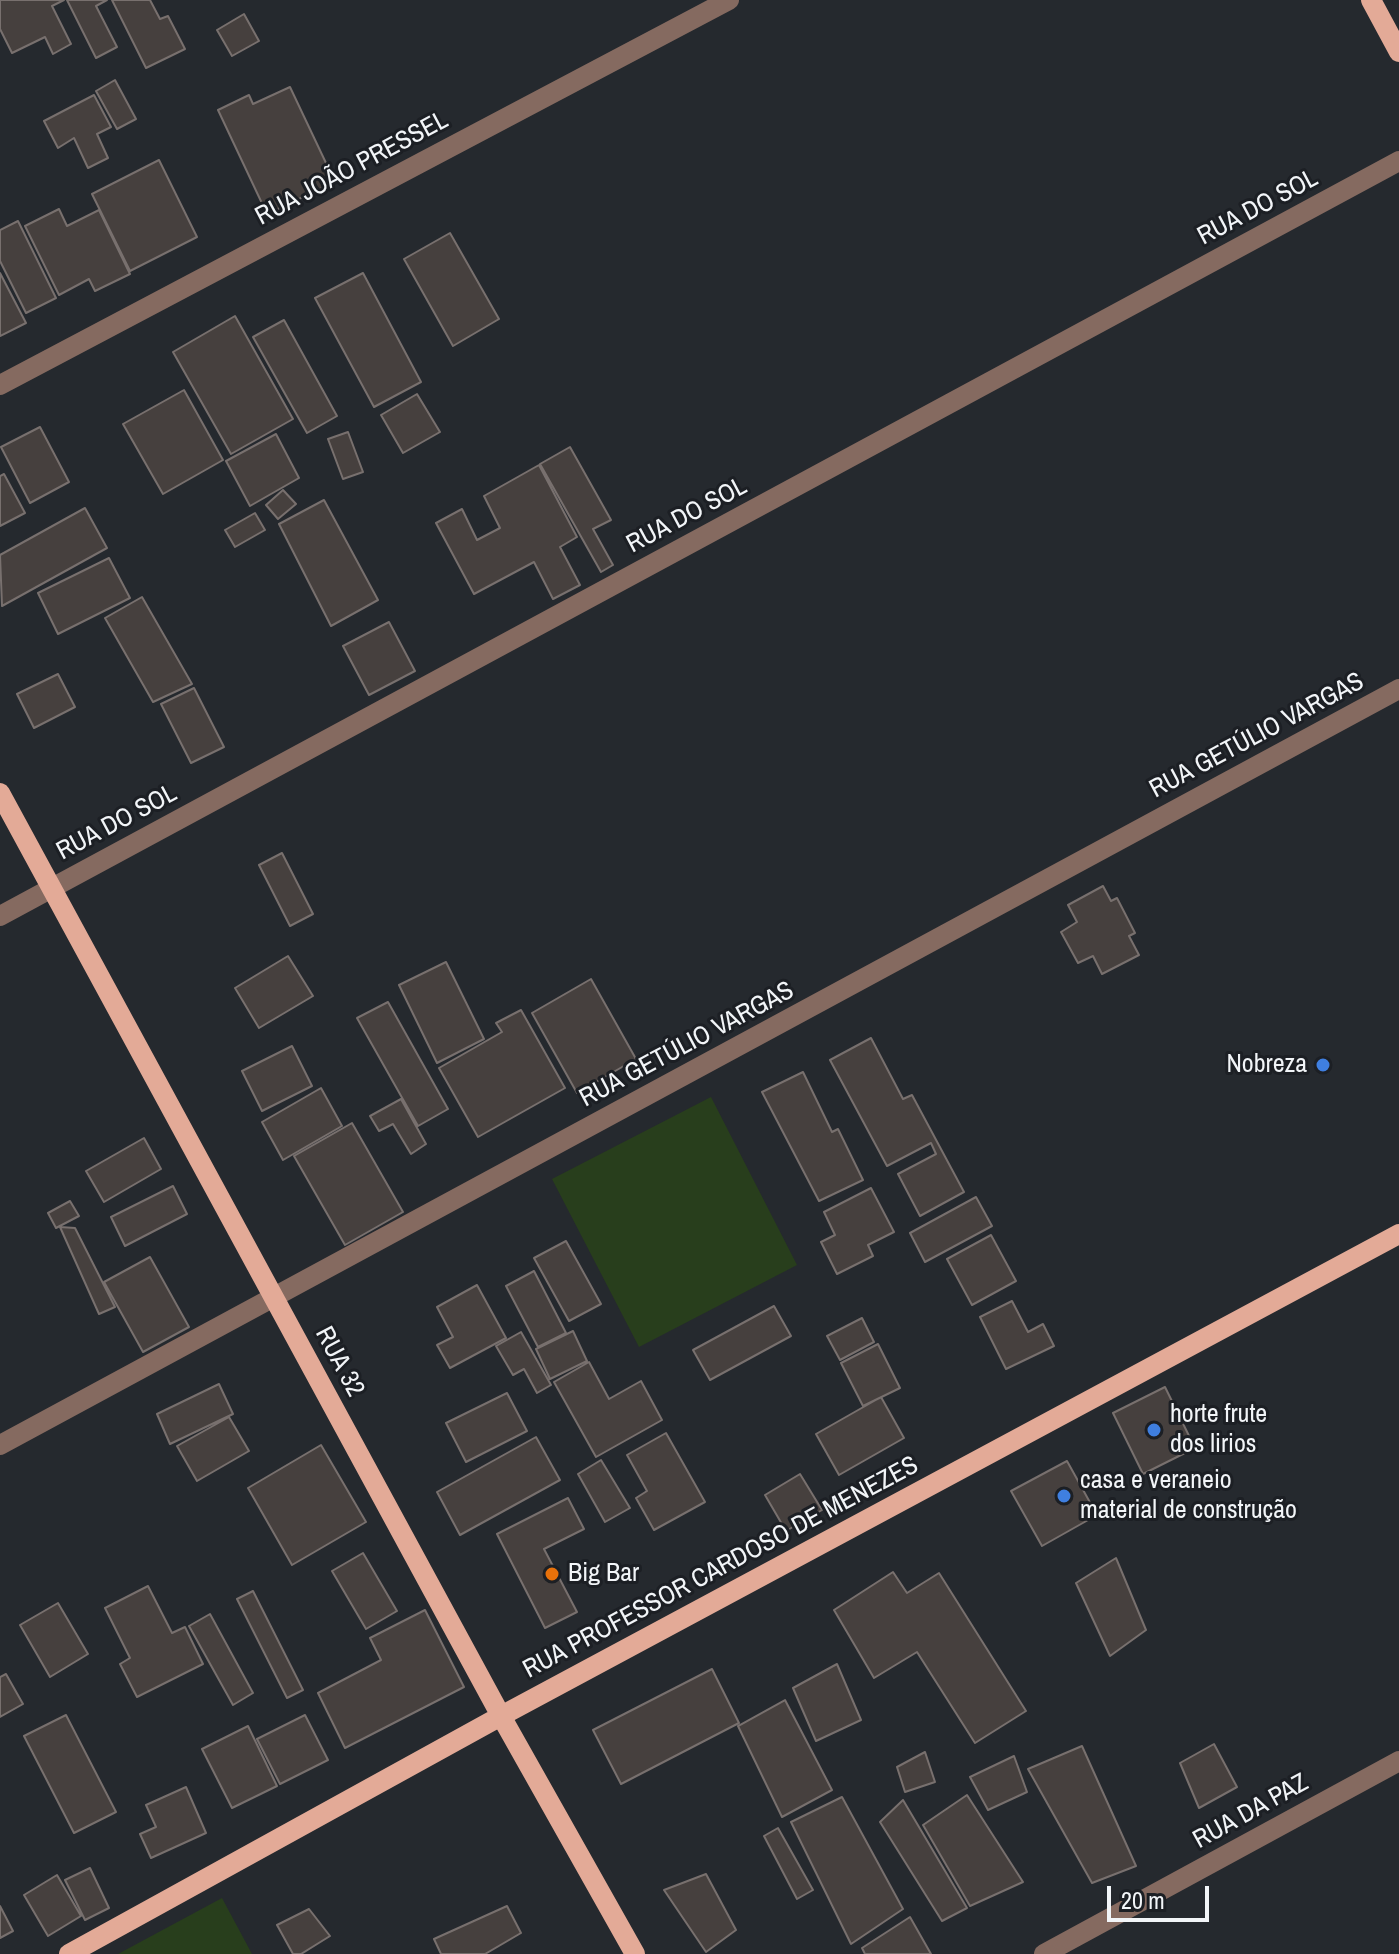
<!DOCTYPE html>
<html>
<head>
<meta charset="utf-8">
<style>
  body { margin:0 }
  #map { position:relative; width:1399px; height:1954px; overflow:hidden; background:#25292e; font-family:"Archivo Narrow",sans-serif }
  canvas { display:block }
  .scale { position:absolute; left:1107px; top:1886px; width:102px; height:36px; box-sizing:border-box; border:4px solid #f2f5f8; border-top:0; padding-left:10px; font-size:24px; line-height:28px; white-space:nowrap; color:#f2f5f8; -webkit-text-stroke:6px #1c1f24; paint-order:stroke }
</style>
</head>
<body>
<div id="map">
<canvas width="1399" height="1954"></canvas>
<div class="scale">20 m</div>
</div>
<script>
const ctx = document.querySelector('canvas').getContext('2d');
ctx.lineJoin = 'round';
function fill(path, color) { ctx.fillStyle = color; ctx.fill(path, 'evenodd'); }
function stroke(path, color, width, dash) { ctx.strokeStyle = color; ctx.lineWidth = width; ctx.lineCap = dash ? 'butt' : 'round'; ctx.setLineDash(dash || []); ctx.stroke(path); }
function label(font, color, halo, rows, align = 'center') {
  ctx.font = font + ' "Archivo Narrow",sans-serif'; ctx.lineWidth = 6; ctx.setLineDash([]); ctx.textBaseline = 'middle'; ctx.strokeStyle = halo; ctx.fillStyle = color; for (const [text, x, y, turn = 0] of rows) {
    ctx.save(); ctx.translate(x, y); ctx.rotate((+turn || 0) * Math.PI / 180); ctx.textAlign = isNaN(turn) ? turn : align; if (halo) ctx.strokeText(text, 0, 0); ctx.fillText(text, 0, 0); ctx.restore();
  }
}
const green = new Path2D(`
  M 711,1097 L 797,1265 L 639,1347 L 552,1179 Z
  M 222,1898 L 252,1954 L 118,1954 Z`);
const building = new Path2D(`
  M 0,0 L 64,0 L 52,6 L 71,44 L 53,54 L 45,37 L 12,53 L 0,29 Z
  M 67,0 L 107,0 L 96,6 L 117,47 L 96,58 Z
  M 112,0 L 150,0 L 160,19 L 168,16 L 185,49 L 146,68 Z
  M 244,14 L 259,41 L 232,56 L 217,30 Z
  M 115,80 L 136,119 L 117,129 L 96,91 Z
  M 290,87 L 335,182 L 267,214 L 218,110 L 249,95 L 253,104 Z
  M 94,95 L 111,127 L 97,134 L 108,158 L 88,168 L 74,138 L 58,148 L 44,121 Z
  M 159,160 L 197,237 L 130,271 L 92,194 Z
  M 59,209 L 67,226 L 99,210 L 130,274 L 95,291 L 89,279 L 59,295 L 25,226 Z
  M 18,221 L 56,298 L 26,313 L 0,261 L 0,230 Z
  M 450,233 L 499,319 L 453,346 L 404,259 Z
  M 0,273 L 26,323 L 0,336 Z
  M 363,273 L 421,382 L 374,407 L 315,298 Z
  M 235,316 L 293,419 L 231,454 L 173,352 Z
  M 284,320 L 337,416 L 307,433 L 253,337 Z
  M 184,390 L 223,460 L 163,494 L 123,424 Z
  M 417,394 L 440,432 L 403,453 L 381,415 Z
  M 40,427 L 69,482 L 30,503 L 1,447 Z
  M 348,432 L 363,472 L 343,479 L 328,439 Z
  M 276,434 L 299,478 L 250,506 L 226,461 Z
  M 570,447 L 611,520 L 593,529 L 613,565 L 601,572 L 540,464 Z
  M 539,465 L 577,537 L 560,547 L 580,585 L 553,599 L 534,562 L 474,594 L 436,523 L 462,509 L 477,540 L 500,528 L 484,496 Z
  M 4,474 L 25,513 L 0,526 L 0,476 Z
  M 283,490 L 296,504 L 278,519 L 266,505 Z
  M 324,500 L 378,600 L 331,626 L 279,524 Z
  M 85,508 L 107,548 L 2,606 L 0,555 Z
  M 255,513 L 265,530 L 235,547 L 225,530 Z
  M 109,558 L 130,598 L 58,634 L 38,593 Z
  M 142,597 L 192,684 L 153,702 L 105,618 Z
  M 389,622 L 415,671 L 369,695 L 343,646 Z
  M 58,674 L 75,707 L 34,728 L 17,694 Z
  M 194,688 L 224,747 L 191,763 L 161,704 Z
  M 282,853 L 313,914 L 290,926 L 259,865 Z
  M 1103,886 L 1111,901 L 1117,898 L 1135,933 L 1129,936 L 1139,955 L 1102,974 L 1093,956 L 1078,963 L 1061,932 L 1077,922 L 1068,905 Z
  M 288,956 L 313,996 L 259,1028 L 235,988 Z
  M 446,962 L 484,1039 L 437,1063 L 399,985 Z
  M 591,979 L 636,1059 L 577,1093 L 532,1013 Z
  M 388,1002 L 448,1109 L 418,1126 L 357,1018 Z
  M 521,1010 L 565,1088 L 478,1137 L 439,1068 L 502,1032 L 496,1023 Z
  M 871,1038 L 903,1099 L 912,1095 L 964,1192 L 920,1216 L 898,1174 L 936,1154 L 931,1143 L 887,1166 L 830,1060 Z
  M 292,1046 L 312,1086 L 262,1111 L 242,1071 Z
  M 803,1072 L 832,1132 L 838,1129 L 863,1180 L 819,1201 L 762,1092 Z
  M 321,1088 L 342,1126 L 283,1160 L 262,1122 Z
  M 401,1099 L 426,1144 L 411,1154 L 393,1124 L 379,1131 L 370,1116 Z
  M 352,1123 L 403,1212 L 345,1245 L 294,1156 Z
  M 144,1138 L 161,1169 L 104,1202 L 86,1171 Z
  M 173,1186 L 187,1214 L 125,1246 L 111,1217 Z
  M 871,1188 L 894,1232 L 868,1245 L 873,1256 L 837,1274 L 821,1242 L 835,1235 L 824,1212 Z
  M 976,1197 L 992,1226 L 925,1262 L 910,1233 Z
  M 70,1201 L 79,1216 L 56,1228 L 48,1213 Z
  M 60,1227 L 75,1228 L 115,1307 L 99,1314 Z
  M 991,1235 L 1016,1281 L 972,1305 L 947,1259 Z
  M 566,1241 L 601,1304 L 569,1321 L 534,1258 Z
  M 150,1257 L 189,1327 L 143,1352 L 104,1282 Z
  M 534,1271 L 566,1333 L 538,1347 L 506,1286 Z
  M 477,1285 L 506,1338 L 450,1368 L 437,1345 L 453,1337 L 437,1307 Z
  M 1012,1301 L 1028,1332 L 1043,1324 L 1054,1346 L 1006,1369 L 980,1317 Z
  M 774,1306 L 791,1336 L 710,1380 L 693,1350 Z
  M 862,1318 L 874,1342 L 840,1360 L 827,1336 Z
  M 573,1331 L 587,1361 L 550,1379 L 536,1349 Z
  M 521,1332 L 551,1385 L 537,1393 L 524,1369 L 513,1375 L 496,1346 Z
  M 878,1344 L 900,1388 L 863,1406 L 841,1363 Z
  M 589,1362 L 609,1399 L 641,1381 L 662,1420 L 596,1457 L 554,1382 Z
  M 219,1384 L 233,1414 L 170,1444 L 157,1414 Z
  M 1165,1387 L 1195,1448 L 1143,1474 L 1113,1413 Z
  M 507,1393 L 527,1431 L 466,1462 L 446,1423 Z
  M 881,1397 L 904,1438 L 839,1475 L 816,1434 Z
  M 229,1417 L 249,1451 L 197,1481 L 177,1446 Z
  M 666,1433 L 705,1502 L 654,1530 L 636,1498 L 647,1491 L 627,1455 Z
  M 536,1437 L 560,1480 L 460,1535 L 437,1492 Z
  M 321,1445 L 366,1522 L 292,1565 L 248,1488 Z
  M 601,1460 L 630,1508 L 605,1522 L 578,1474 Z
  M 1067,1461 L 1097,1515 L 1042,1546 L 1011,1491 Z
  M 800,1474 L 822,1510 L 786,1531 L 765,1495 Z
  M 568,1498 L 584,1529 L 544,1549 L 577,1612 L 545,1628 L 497,1534 Z
  M 363,1553 L 397,1611 L 366,1629 L 332,1571 Z
  M 1116,1558 L 1146,1630 L 1110,1656 L 1076,1583 Z
  M 893,1572 L 907,1593 L 939,1573 L 1026,1711 L 975,1743 L 917,1652 L 874,1678 L 834,1610 Z
  M 148,1586 L 172,1633 L 185,1627 L 203,1664 L 137,1697 L 120,1664 L 130,1658 L 105,1608 Z
  M 253,1591 L 303,1690 L 287,1698 L 237,1599 Z
  M 58,1603 L 88,1654 L 50,1677 L 20,1625 Z
  M 425,1610 L 464,1687 L 345,1748 L 318,1693 L 381,1660 L 370,1638 Z
  M 210,1614 L 253,1693 L 233,1705 L 189,1626 Z
  M 837,1664 L 861,1720 L 816,1741 L 793,1688 Z
  M 712,1669 L 739,1723 L 621,1784 L 593,1730 Z
  M 6,1674 L 23,1704 L 0,1717 L 0,1677 Z
  M 785,1700 L 832,1790 L 782,1817 L 738,1726 Z
  M 66,1715 L 116,1812 L 74,1833 L 24,1736 Z
  M 305,1715 L 328,1760 L 280,1784 L 257,1739 Z
  M 248,1726 L 277,1786 L 232,1808 L 202,1749 Z
  M 1214,1744 L 1237,1787 L 1199,1808 L 1180,1763 Z
  M 1082,1746 L 1136,1866 L 1092,1883 L 1028,1769 Z
  M 925,1752 L 935,1782 L 905,1792 L 897,1767 Z
  M 1014,1756 L 1027,1792 L 988,1810 L 970,1777 Z
  M 186,1787 L 206,1833 L 151,1858 L 140,1834 L 156,1827 L 146,1805 Z
  M 967,1795 L 1023,1882 L 970,1906 L 923,1825 Z
  M 842,1797 L 903,1909 L 851,1944 L 791,1822 Z
  M 903,1800 L 967,1908 L 942,1921 L 880,1822 Z
  M 778,1828 L 813,1890 L 797,1899 L 764,1836 Z
  M 90,1868 L 109,1908 L 85,1920 L 65,1880 Z
  M 706,1874 L 736,1930 L 706,1952 L 664,1890 Z
  M 57,1875 L 81,1916 L 48,1936 L 24,1895 Z
  M 0,1906 L 13,1931 L 0,1938 Z
  M 507,1906 L 521,1933 L 485,1954 L 441,1954 L 434,1939 Z
  M 309,1909 L 330,1936 L 301,1954 L 293,1954 L 277,1925 Z
  M 910,1917 L 931,1954 L 865,1954 L 862,1948 Z`);
const minor = new Path2D(`
  M 0,385 L 729,0
  M 0,916 L 1399,161
  M 0,1445 L 1399,689
  M 1044,1954 L 1399,1761`);
const major = new Path2D(`
  M 1371,0 L 1399,52
  M 0,793 L 501,1716 L 635,1954
  M 69,1954 L 501,1716 L 1399,1234`);
const markers = [
  [1323,1065,8,"#3f7fe0"],
  [1154,1430,8,"#3f7fe0"],
  [1064,1496,8,"#3f7fe0"],
  [552,1574,8,"#e8710a"]
];
const streetNames = [
  ["RUA JOÃO PRESSEL",352,169,-28],
  ["RUA DO SOL",1258,208,-28],
  ["RUA DO SOL",687,516,-28],
  ["RUA GETÚLIO VARGAS",1257,736,-28],
  ["RUA DO SOL",117,823,-28],
  ["RUA GETÚLIO VARGAS",687,1045,-28],
  ["RUA 32",339,1362,62],
  ["RUA PROFESSOR CARDOSO DE MENEZES",721,1568,-28],
  ["RUA DA PAZ",1251,1812,-29]
];
const poiNames = [
  ["Nobreza",1307,1065,"right"],
  ["horte frute",1170,1415],
  ["dos lirios",1170,1445],
  ["casa e veraneio",1080,1481],
  ["material de construção",1080,1511],
  ["Big Bar",568,1574]
];
fill(green, '#283e1c');
fill(building, '#46403e');
stroke(building, '#78706e', 2);
stroke(minor, '#856a60', 20);
stroke(major, '#e3aa97', 20);
for (const [x, y, r, color] of markers) { const dot = new Path2D(); dot.arc(x, y, r, 0, 2 * Math.PI); ctx.fillStyle = color; ctx.fill(dot); stroke(dot, '#1c1f24', 3); }
label('26px', '#f2f5f8', '#1c1f24', streetNames);
label('26px', '#f2f5f8', '#1c1f24', poiNames, 'left');
</script>
</body>
</html>
